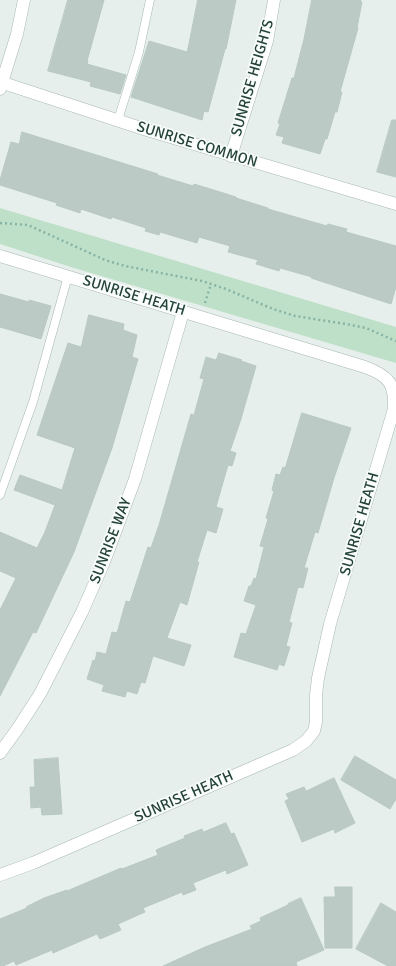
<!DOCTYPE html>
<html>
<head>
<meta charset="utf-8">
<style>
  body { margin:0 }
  canvas { display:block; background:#e6efeb }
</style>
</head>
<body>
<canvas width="396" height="966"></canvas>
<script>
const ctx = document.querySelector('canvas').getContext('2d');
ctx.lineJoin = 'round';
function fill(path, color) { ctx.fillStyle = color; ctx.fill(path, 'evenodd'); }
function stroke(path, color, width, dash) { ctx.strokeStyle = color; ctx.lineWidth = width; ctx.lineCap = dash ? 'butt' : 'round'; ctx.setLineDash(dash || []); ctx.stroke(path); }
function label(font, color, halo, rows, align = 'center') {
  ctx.font = font + ' Signika,sans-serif'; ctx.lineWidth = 3.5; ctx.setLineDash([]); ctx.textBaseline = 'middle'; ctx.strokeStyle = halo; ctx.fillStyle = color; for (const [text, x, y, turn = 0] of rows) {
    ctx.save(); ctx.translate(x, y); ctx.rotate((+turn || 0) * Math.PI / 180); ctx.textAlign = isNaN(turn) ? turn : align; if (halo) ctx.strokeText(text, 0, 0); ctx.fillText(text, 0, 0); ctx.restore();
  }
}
const green = new Path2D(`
  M 0,208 L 396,327 L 396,363 L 74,268 L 0,244 Z`);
const building = new Path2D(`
  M 68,0 L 104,0 L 87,61 L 88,61 L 87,64 L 126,75 L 120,94 L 90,86 L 91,82 L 48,71 Z
  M 198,0 L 236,0 L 226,49 L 225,49 L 208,112 L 204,111 L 202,120 L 131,97 L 149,41 L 187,52 Z
  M 312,0 L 361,0 L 360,2 L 362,2 L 357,28 L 358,28 L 340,92 L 342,92 L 337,112 L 335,112 L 327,139 L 325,139 L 320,154 L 282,143 L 284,137 L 276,135 L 280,124 L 278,123 L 292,78 L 294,78 L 304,39 Z
  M 392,120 L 396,120 L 396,177 L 377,172 Z
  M 22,132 L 158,174 L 157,175 L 193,186 L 194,184 L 217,191 L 236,197 L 236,198 L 268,208 L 268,209 L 327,226 L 328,224 L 347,229 L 346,232 L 396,246 L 396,287 L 391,304 L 311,278 L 312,277 L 280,268 L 279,271 L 256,264 L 258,260 L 228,252 L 230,246 L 199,237 L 197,243 L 160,232 L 159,235 L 145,231 L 146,228 L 112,217 L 111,219 L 81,209 L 80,213 L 56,205 L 57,203 L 0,185 L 0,180 L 11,142 L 19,144 Z
  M 0,294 L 29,302 L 29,300 L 51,306 L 41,339 L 0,327 Z
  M 89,315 L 124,324 L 123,330 L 137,335 L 132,357 L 138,359 L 112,448 L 74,552 L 36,633 L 33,632 L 0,696 L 0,610 L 16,578 L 0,571 L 0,532 L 37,548 L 45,532 L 55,505 L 14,490 L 20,475 L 62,490 L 75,448 L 37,435 L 68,343 L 81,347 Z
  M 219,353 L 242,360 L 241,361 L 256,366 L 241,419 L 230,451 L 236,453 L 232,466 L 228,465 L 216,507 L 223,509 L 216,533 L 207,530 L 197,562 L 199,562 L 187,605 L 180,602 L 167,638 L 191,645 L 184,666 L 153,656 L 145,683 L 141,682 L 137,694 L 127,691 L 125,697 L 102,691 L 104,685 L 87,679 L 93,660 L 95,661 L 97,652 L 106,654 L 112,632 L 117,633 L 126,601 L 130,602 L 148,547 L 151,548 L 159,525 L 191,414 L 194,415 L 204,379 L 200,378 L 206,357 L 216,360 Z
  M 302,413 L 351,428 L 334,478 L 318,533 L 315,532 L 304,568 L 308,568 L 303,588 L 298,587 L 289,622 L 292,623 L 286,646 L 290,647 L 284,666 L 279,664 L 277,670 L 234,657 L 241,633 L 246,634 L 256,605 L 244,601 L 249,586 L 251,586 L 254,578 L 256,579 L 264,547 L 260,546 L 268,519 L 266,518 L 274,491 L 272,490 L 276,474 L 280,475 L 283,467 L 285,468 Z
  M 355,756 L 396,780 L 396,799 L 390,809 L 341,780 Z
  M 58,758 L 62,814 L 42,815 L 41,807 L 31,808 L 30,787 L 35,787 L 34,760 Z
  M 334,778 L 355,823 L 335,833 L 334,829 L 302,842 L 285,801 L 289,799 L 286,794 L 304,787 L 306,791 Z
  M 226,823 L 231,834 L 234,833 L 248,865 L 227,874 L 226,870 L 193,883 L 196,890 L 183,895 L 182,892 L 143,908 L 145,912 L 118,924 L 121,930 L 100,939 L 97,934 L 53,953 L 52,950 L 16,965 L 14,961 L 3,966 L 0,966 L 0,919 L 27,908 L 26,907 L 44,898 L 67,890 L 67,891 L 121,868 L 122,869 L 158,855 L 156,850 L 185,838 L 184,836 L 202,829 L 203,832 Z
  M 335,887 L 352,887 L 352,948 L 325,948 L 324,897 L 335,897 Z
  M 301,898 L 324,950 L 296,962 L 297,966 L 163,966 L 205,947 L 252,929 L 250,926 L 261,921 L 260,918 L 288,905 L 288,904 Z
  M 381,903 L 396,912 L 396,966 L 388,966 L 356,949 Z`);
const path = new Path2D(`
  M 0,223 L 28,225 L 105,260 L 125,266 L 202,281 L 226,289 L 273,309 L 295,316 L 346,324 L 366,328 L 396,341
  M 205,303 L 211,284`);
const service = new Path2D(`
  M 118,120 L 139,52 L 150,0
  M 0,495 L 33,402 L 68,276`);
const minor = new Path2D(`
  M 0,82 L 147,130 L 396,204
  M 231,156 L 267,41 L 274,0
  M 0,256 L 365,367 C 389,376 395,383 394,409 L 330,624 L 318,678 L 316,695 L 316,722 L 314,731 L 306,741 L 293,750 L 33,863 L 0,875
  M 0,753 L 18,728 L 40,694 L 82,612 L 104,562 L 135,479 L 183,312`);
const tertiary = new Path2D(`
  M 0,89 L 17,34 L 24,0`);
const streetNames = [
  ["SUNRISE HEIGHTS",253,78,-74],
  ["SUNRISE COMMON",197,145,17],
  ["SUNRISE HEATH",134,296,17],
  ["SUNRISE HEATH",360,524,-74],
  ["SUNRISE WAY",111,541,-69],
  ["SUNRISE HEATH",184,797,-24]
];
fill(green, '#bfe0c8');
fill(building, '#bbcac4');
stroke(building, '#b8c9c2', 1);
stroke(service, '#a8b8b2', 9);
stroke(minor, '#a8b8b2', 13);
stroke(tertiary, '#a8b8b2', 13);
stroke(path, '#86b3a5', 2.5, [2, 3]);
stroke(service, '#fff', 8);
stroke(minor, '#fff', 12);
stroke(tertiary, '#fff', 12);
label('15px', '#24423a', '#f7fbf9', streetNames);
</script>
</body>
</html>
